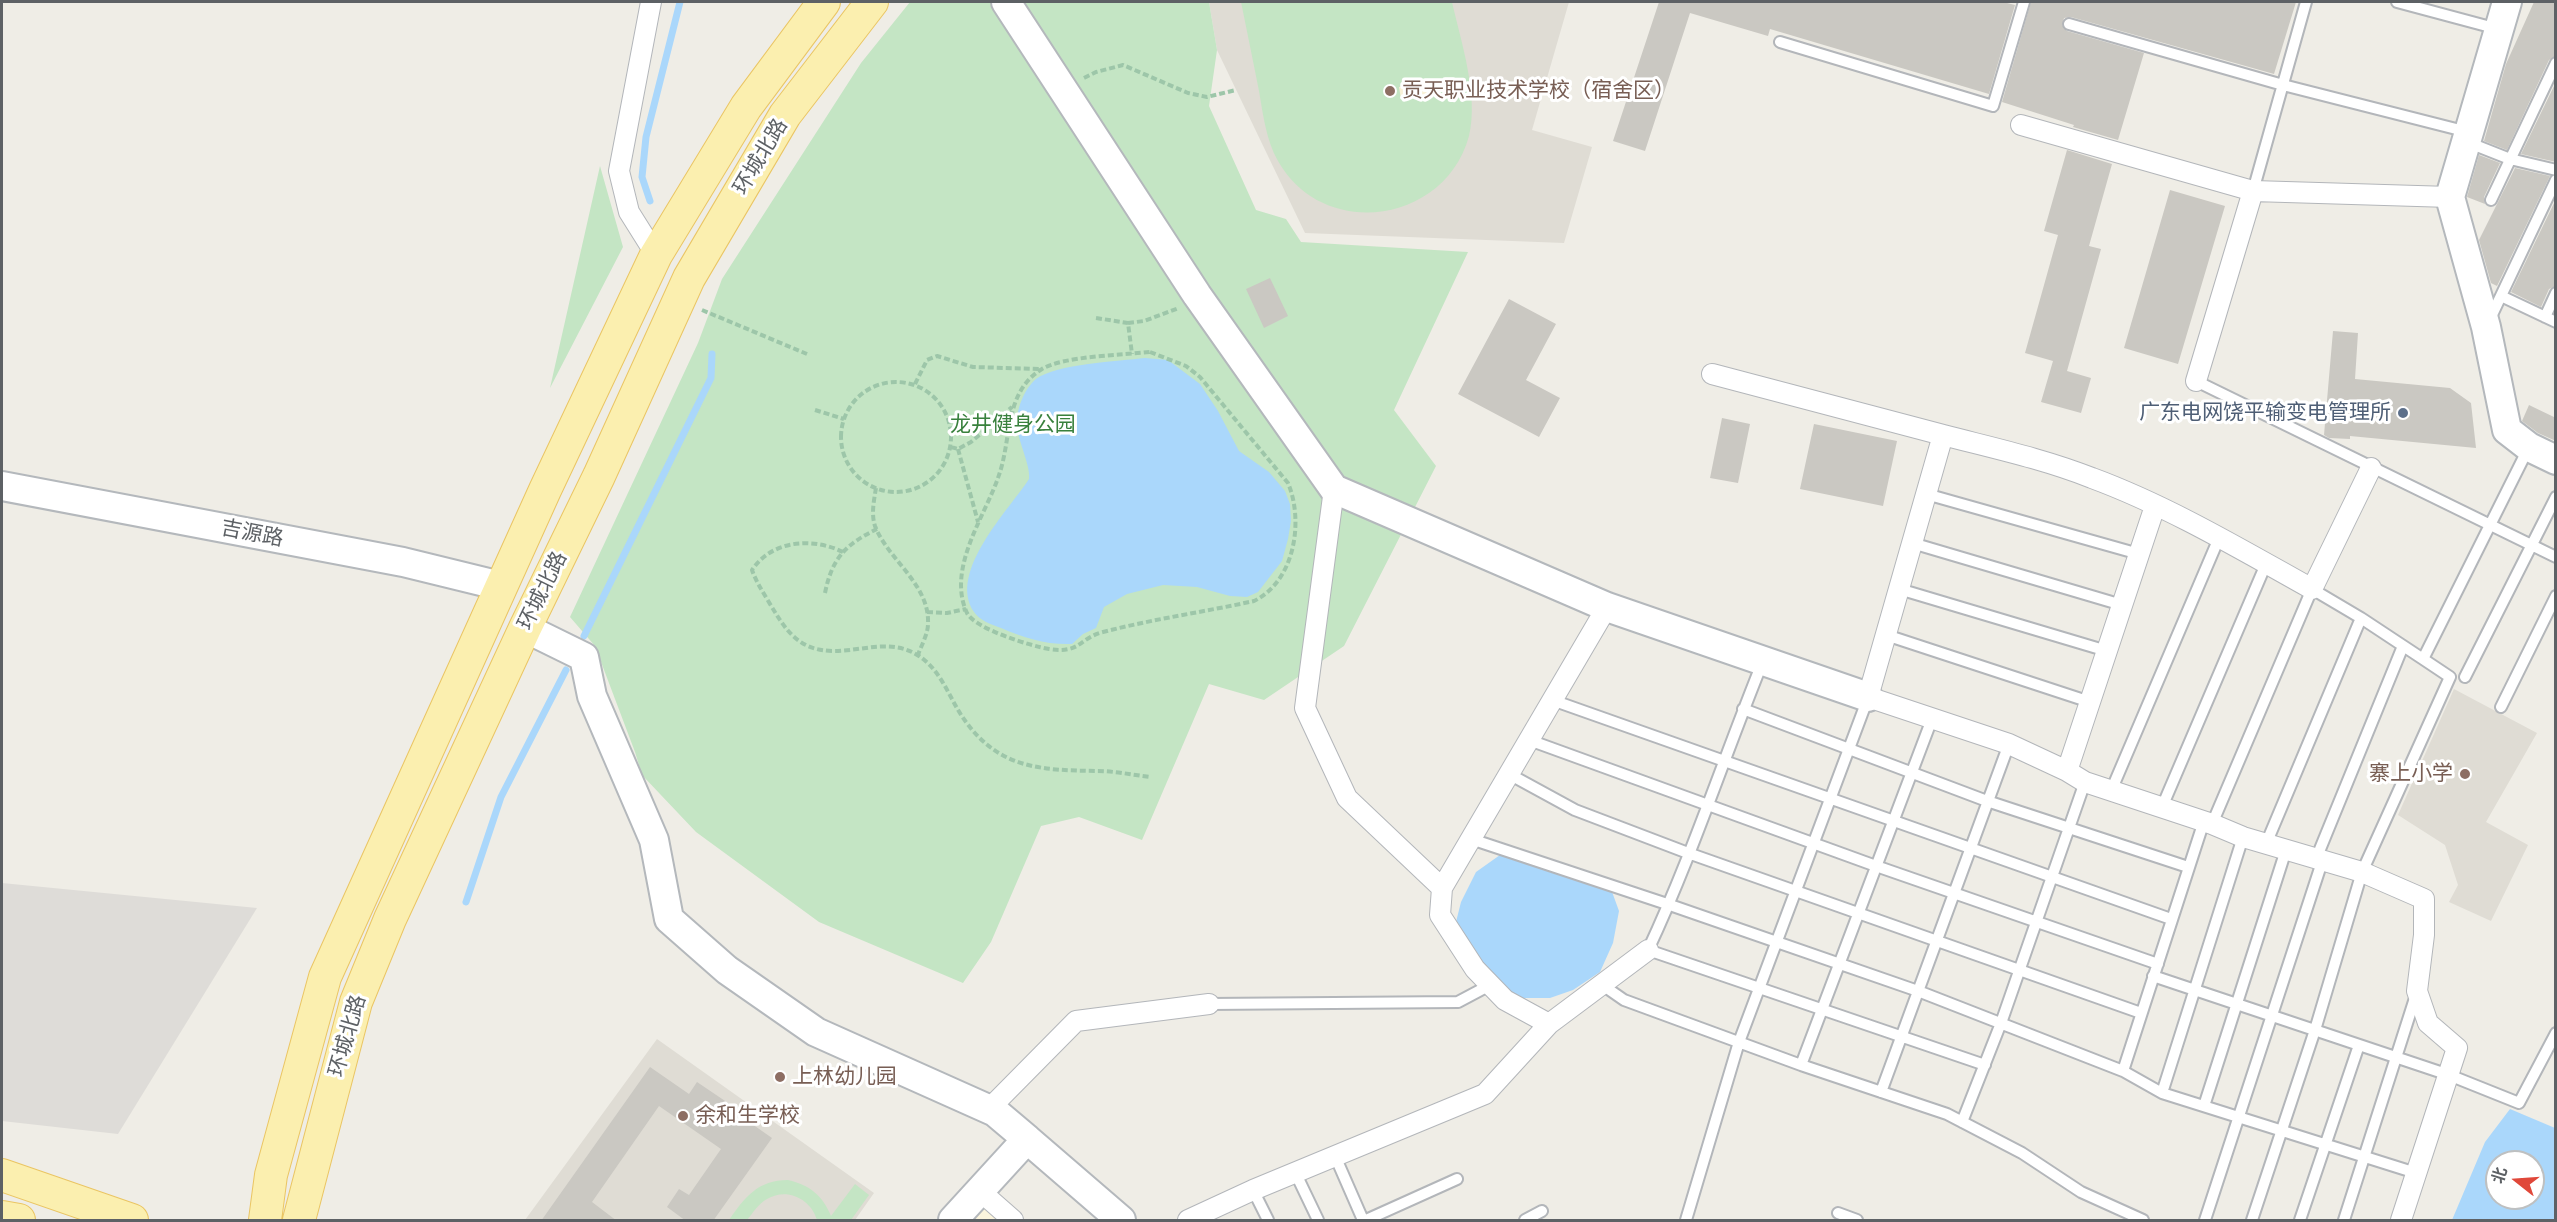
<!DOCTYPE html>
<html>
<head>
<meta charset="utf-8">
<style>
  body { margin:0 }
  #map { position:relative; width:2557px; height:1222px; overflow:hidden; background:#efede6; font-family:"Fira Sans","Noto Sans SC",sans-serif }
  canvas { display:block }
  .frame { position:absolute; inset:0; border:3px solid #5d6165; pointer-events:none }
  .north { position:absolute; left:2485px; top:1150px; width:60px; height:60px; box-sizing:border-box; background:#fff; border:2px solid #bec0c1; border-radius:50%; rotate:287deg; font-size:16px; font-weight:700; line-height:24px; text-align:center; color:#5d6165 }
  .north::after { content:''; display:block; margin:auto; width:21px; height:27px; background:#e0483a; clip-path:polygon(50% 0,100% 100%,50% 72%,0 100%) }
</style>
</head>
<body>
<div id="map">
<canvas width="2557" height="1222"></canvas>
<div class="frame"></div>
<div class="north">北</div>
</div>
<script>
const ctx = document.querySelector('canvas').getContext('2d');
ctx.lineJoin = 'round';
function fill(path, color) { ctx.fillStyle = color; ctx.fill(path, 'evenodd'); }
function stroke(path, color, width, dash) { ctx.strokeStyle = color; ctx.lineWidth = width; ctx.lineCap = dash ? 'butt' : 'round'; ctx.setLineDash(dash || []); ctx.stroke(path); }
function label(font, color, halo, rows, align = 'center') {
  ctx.font = font + ' "Fira Sans","Noto Sans SC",sans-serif'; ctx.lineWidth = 6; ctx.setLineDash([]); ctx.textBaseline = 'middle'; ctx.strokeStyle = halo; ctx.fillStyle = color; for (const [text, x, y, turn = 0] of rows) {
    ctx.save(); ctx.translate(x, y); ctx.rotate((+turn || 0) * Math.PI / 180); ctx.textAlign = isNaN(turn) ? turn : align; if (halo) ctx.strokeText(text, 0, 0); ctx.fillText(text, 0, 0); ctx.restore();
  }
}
const commercial = new Path2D(`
  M 980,1191 L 1013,1220 L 953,1220 Z`);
const industrial = new Path2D(`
  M 2,883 L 257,908 L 118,1134 L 2,1121 Z`);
const education = new Path2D(`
  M 1209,2 L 1569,2 L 1532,130 L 1592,147 L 1564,243 L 1305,233 L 1217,50 Z
  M 2454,689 L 2537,733 L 2486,822 L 2528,845 L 2491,921 L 2449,902 L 2458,885 L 2445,845 L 2398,815 Z
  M 657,1039 L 874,1193 L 855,1220 L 525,1220 Z`);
const green = new Path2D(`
  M 910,2 L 1209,2 L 1217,50 L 1209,106 L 1256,210 L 1286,219 L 1301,242 L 1468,252 L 1394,410 L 1436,466 L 1344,646 L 1264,700 L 1209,684 L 1142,840 L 1079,817 L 1041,826 L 991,942 L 963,983 L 819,922 L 696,832 L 642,775 L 635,752 L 595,646 L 570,617 L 698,343 L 722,279 L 861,63 Z
  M 1241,2 L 1452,2 C 1461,42 1479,95 1469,136 C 1445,224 1323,241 1278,161 C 1266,140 1263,114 1259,91 C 1253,61 1247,31 1241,2 Z
  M 600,166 L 623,247 L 550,388 Z
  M 788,1180 C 810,1185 823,1196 831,1216 L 855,1184 L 869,1195 L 851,1220 L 817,1220 C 811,1199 787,1187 767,1199 C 758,1204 753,1213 747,1220 L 729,1220 C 745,1197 758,1180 788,1180 Z`);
const sand = new Path2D(`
  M 1426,83 L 1428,94 L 1401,99 L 1399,87 Z`);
const water = new Path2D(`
  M 1145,358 L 1168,360 L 1200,384 L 1218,411 L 1239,451 L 1269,472 L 1285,491 L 1290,504 L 1291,521 L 1288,539 L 1282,561 L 1258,592 L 1247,597 L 1230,596 L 1197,587 L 1163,585 L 1127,594 L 1104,607 L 1096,628 L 1083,634 L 1072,644 C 1046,645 1025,638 1001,628 C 992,625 979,620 974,612 C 947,572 1009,510 1029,479 C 1031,466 1018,442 1017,425 C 1016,410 1024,389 1036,379 C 1056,364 1119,361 1145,358 Z
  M 1500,855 L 1611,889 L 1619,911 L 1613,943 L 1600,972 L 1573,990 L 1550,998 L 1520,998 L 1496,984 L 1456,922 L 1461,902 L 1476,872 Z
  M 2510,1109 L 2555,1128 L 2556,1215 L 2553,1220 L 2452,1220 L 2485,1142 ZM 2497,1162 L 2533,1162 L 2533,1198 L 2497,1198 Z`);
const stream = new Path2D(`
  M 650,201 L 642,177 L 646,137 L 680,2
  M 584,636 L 711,378 L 712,354
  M 466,902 L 501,797 L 566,670`);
const building = new Path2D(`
  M 1659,2 L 2003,2 L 2015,5 L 1989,94 L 1770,29 L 1768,36 L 1690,13 L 1645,151 L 1613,141 Z
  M 2031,2 L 2296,2 L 2274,74 L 2071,17 L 2064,18 L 2062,25 L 2067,31 L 2144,53 L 2118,140 L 2073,127 L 2074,125 L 2002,102 Z
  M 2534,2 L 2556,2 L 2556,56 L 2549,60 L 2507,150 L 2484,141 L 2506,64 Z
  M 2556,82 L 2556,162 L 2521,154 Z
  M 2067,150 L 2112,164 L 2089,246 L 2101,249 L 2067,371 L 2091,378 L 2081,413 L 2041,402 L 2053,361 L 2025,353 L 2058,235 L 2044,231 Z
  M 2479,155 L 2500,163 L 2484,197 L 2485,204 L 2467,197 Z
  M 2515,168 L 2550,176 L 2497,286 L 2491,283 L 2479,240 Z
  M 2170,190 L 2225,206 L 2178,364 L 2124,348 Z
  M 2556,199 L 2556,286 L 2549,289 L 2541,307 L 2511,292 Z
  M 1270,278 L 1288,316 L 1264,328 L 1246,289 Z
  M 1509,299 L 1556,324 L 1526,380 L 1560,398 L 1539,437 L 1458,394 Z
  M 2333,331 L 2358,333 L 2355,379 L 2450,388 L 2471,403 L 2476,448 L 2350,436 L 2350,439 L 2329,438 L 2324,435 Z
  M 2529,405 L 2556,418 L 2556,441 L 2538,433 L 2522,421 Z
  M 1722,418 L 1750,424 L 1738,483 L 1710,478 Z
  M 1814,424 L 1897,441 L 1883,506 L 1800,489 Z
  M 650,1067 L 689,1094 L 697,1082 L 734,1107 L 732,1110 L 772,1138 L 713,1221 L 686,1221 L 667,1207 L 679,1189 L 689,1195 L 721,1149 L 659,1106 L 592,1202 L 617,1221 L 541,1221 Z`);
const path = new Path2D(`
  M 1084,78 L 1096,72 L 1123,65 L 1188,93 L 1207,97 L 1236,90
  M 702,310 L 807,354
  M 1096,318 L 1128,323 L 1132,354
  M 1128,323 L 1144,321 L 1179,308
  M 1150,352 L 1186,366 L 1200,377 L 1288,483 C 1304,521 1295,581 1254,601 C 1204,612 1153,619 1103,632 C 1079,638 1081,654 1049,649 C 1031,646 975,629 967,613 C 946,568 986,515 999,475 C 1012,438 1004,392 1042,369 C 1064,356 1122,355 1150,352 Z
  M841 437a55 55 0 1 1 110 0a55 55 0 1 1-110 0Z
  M 915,384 L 927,360 L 937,356 L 973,367 L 1040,369
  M 815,410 L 844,419
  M 951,447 L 958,449 L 971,442 L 1012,407
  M 958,449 L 978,522
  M 876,488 C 874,500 871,514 875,526 C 888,560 930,584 928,624 C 928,634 921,646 918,655
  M 843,552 C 812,537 772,540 752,570 C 756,581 761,589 767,599 C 784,627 796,651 834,651 C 863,651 892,638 919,656 C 943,672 950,701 966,722 C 1001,770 1044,770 1097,771 C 1115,771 1133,775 1151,777
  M 825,593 C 832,558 846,544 877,529
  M 927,612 L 947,613 L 966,609`);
const lane = new Path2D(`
  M 2397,2 L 2498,29
  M 2069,24 L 2283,85 L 2468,132
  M 1780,42 L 1993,106 L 2024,2
  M 2467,142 L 2510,159 L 2556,170
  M 2253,191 L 2306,2
  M 2491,200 L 2556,63
  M 2501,296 L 2556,322
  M 2545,317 L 2556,293
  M 2489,321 L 2556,180
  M 2196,381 L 2556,557
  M 1926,494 L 2139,554
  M 1912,543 L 2122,605
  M 1899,589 L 2107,651
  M 1886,635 L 2090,702
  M 1763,661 C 1724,757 1692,856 1648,950 L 1985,1065
  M 2465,677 L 2556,497
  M 1552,700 L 2171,919
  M 2501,707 L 2556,596
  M 1743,709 L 1987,801 L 2188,867
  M 1529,740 L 1876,866 L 2158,964
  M 1509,774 L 1575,810 L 1688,853 L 2141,1013
  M 2111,791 L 2219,538
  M 2162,807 L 2266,564
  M 2212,824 L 2312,589 L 2361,618 L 2423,659 L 2529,447
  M 1471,839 L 1670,905 L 1918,991 L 2123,1071 L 2162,1093 L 2416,1173
  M 2266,844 L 2361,618
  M 2316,859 L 2403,646
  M 2153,976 L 2449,1075 L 2519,1103 L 2556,1033
  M 1601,984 L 1624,1000 L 1801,1065 L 1947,1114 L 2022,1153 L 2081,1192 L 2143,1220
  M 1209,1004 L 1458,1002 L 1490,985
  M 1801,1065 L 1932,719
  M 2123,1071 L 2204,821
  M 1881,1092 L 2009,744
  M 2162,1093 L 2243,837
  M 2204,1106 L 2286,850
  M 1962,1122 L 2001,1023 L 2085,782
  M 1335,1156 L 1363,1220
  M 1295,1172 L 1318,1220
  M 1253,1190 L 1268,1220
  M 1838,1213 L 1857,1220
  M 1366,1220 L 1457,1179
  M 1525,1220 L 1542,1211
  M 1686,1220 L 1739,1042 L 1868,698
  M 2205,1220 L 2322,862
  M 2252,1220 L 2315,1030 L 2362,872 L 2450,677 L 2423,659
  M 2300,1220 L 2359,1045
  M 2344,1220 L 2416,995`);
const street = new Path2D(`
  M 651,2 L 619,171 L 629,212 L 656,255
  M 2021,125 L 2253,191
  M 1712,374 L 1943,435
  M 2196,381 L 2253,191 L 2450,197
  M 2155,506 L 2067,771 L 2009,744 L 1868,697 L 1943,435 C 1993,448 2044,459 2092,478 C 2168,506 2242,550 2312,589 L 2371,468
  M 2067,771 L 2085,782 L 2212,824 L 2243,837 L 2362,872 L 2424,899 L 2424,935 L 2417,991 L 2428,1023 L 2457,1048 L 2401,1220
  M 1442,888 L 1607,607
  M 1549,1024 L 1648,950
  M 989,1109 L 1076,1021 L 1209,1004
  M 980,1191 L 1013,1220
  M 1188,1220 L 1253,1190 L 1485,1094 L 1549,1024 L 1505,1000 L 1475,969 L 1440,915 L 1442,888 L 1347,798 L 1305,708 L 1334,489`);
const secondary = new Path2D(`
  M 1006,2 L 1197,295 L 1334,489 L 1607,607 L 1868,697
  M 2507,2 L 2450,197 L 2486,327 L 2507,430 L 2529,447 L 2556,460
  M 2,486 L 403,562 L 501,586
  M 525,628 L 584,657 L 592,696 L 654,840 L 669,919 L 727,970 L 816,1032 L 995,1112 L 1027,1139 L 953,1220
  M 1027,1139 L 1121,1220`);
const primary = new Path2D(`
  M 2,1175 L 132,1220
  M 2,1217 L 19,1220
  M 265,1220 L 271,1175 L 325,977 L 545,490 L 656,255 L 746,107 L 824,2
  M 299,1220 L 356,1002 L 390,919 L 525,628 L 599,476 L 689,278 L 785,115 L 872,2`);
const markers = [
  [1390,91,6,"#8d6e63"],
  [2403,413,6,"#5c6f8a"],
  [2465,774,6,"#8d6e63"],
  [780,1077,6,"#8d6e63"],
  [683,1116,6,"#8d6e63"]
];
const educationNames = [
  ["贡天职业技术学校（宿舍区）",1402,91],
  ["寨上小学",2453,774,"right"],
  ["上林幼儿园",792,1077],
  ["余和生学校",695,1116]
];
const streetNames = [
  ["环城北路",761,157,-59],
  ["吉源路",252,534,11],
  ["环城北路",543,591,-64],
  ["环城北路",348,1036,-74]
];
const serviceNames = [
  ["广东电网饶平输变电管理所",2391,413]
];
const parkNames = [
  ["龙井健身公园",1013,425]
];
fill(commercial, '#fcf5dd');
fill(industrial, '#dedcd8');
fill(education, '#dfdcd4');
fill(green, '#c4e5c4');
fill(sand, '#f9f1d7');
fill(water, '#aad7fb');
stroke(stream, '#aad7fb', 7);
fill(building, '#cac8c2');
stroke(lane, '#b3b6ba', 14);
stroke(street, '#b3b6ba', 22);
stroke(secondary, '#b4b8bc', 32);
stroke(primary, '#eac563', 34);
stroke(path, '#9dc6a9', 4, [6, 3]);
stroke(lane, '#fff', 10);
stroke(street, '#fff', 20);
stroke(secondary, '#fff', 28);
stroke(primary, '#fbefaf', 32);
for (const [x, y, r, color] of markers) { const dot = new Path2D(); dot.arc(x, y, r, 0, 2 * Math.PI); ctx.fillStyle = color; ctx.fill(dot); stroke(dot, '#fff', 2); }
label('21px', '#785e54', '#fff', educationNames, 'left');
label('21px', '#5d6165', '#fff', streetNames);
label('21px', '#4e5e75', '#fff', serviceNames, 'right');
label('21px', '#39813d', '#fff', parkNames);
</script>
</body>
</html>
